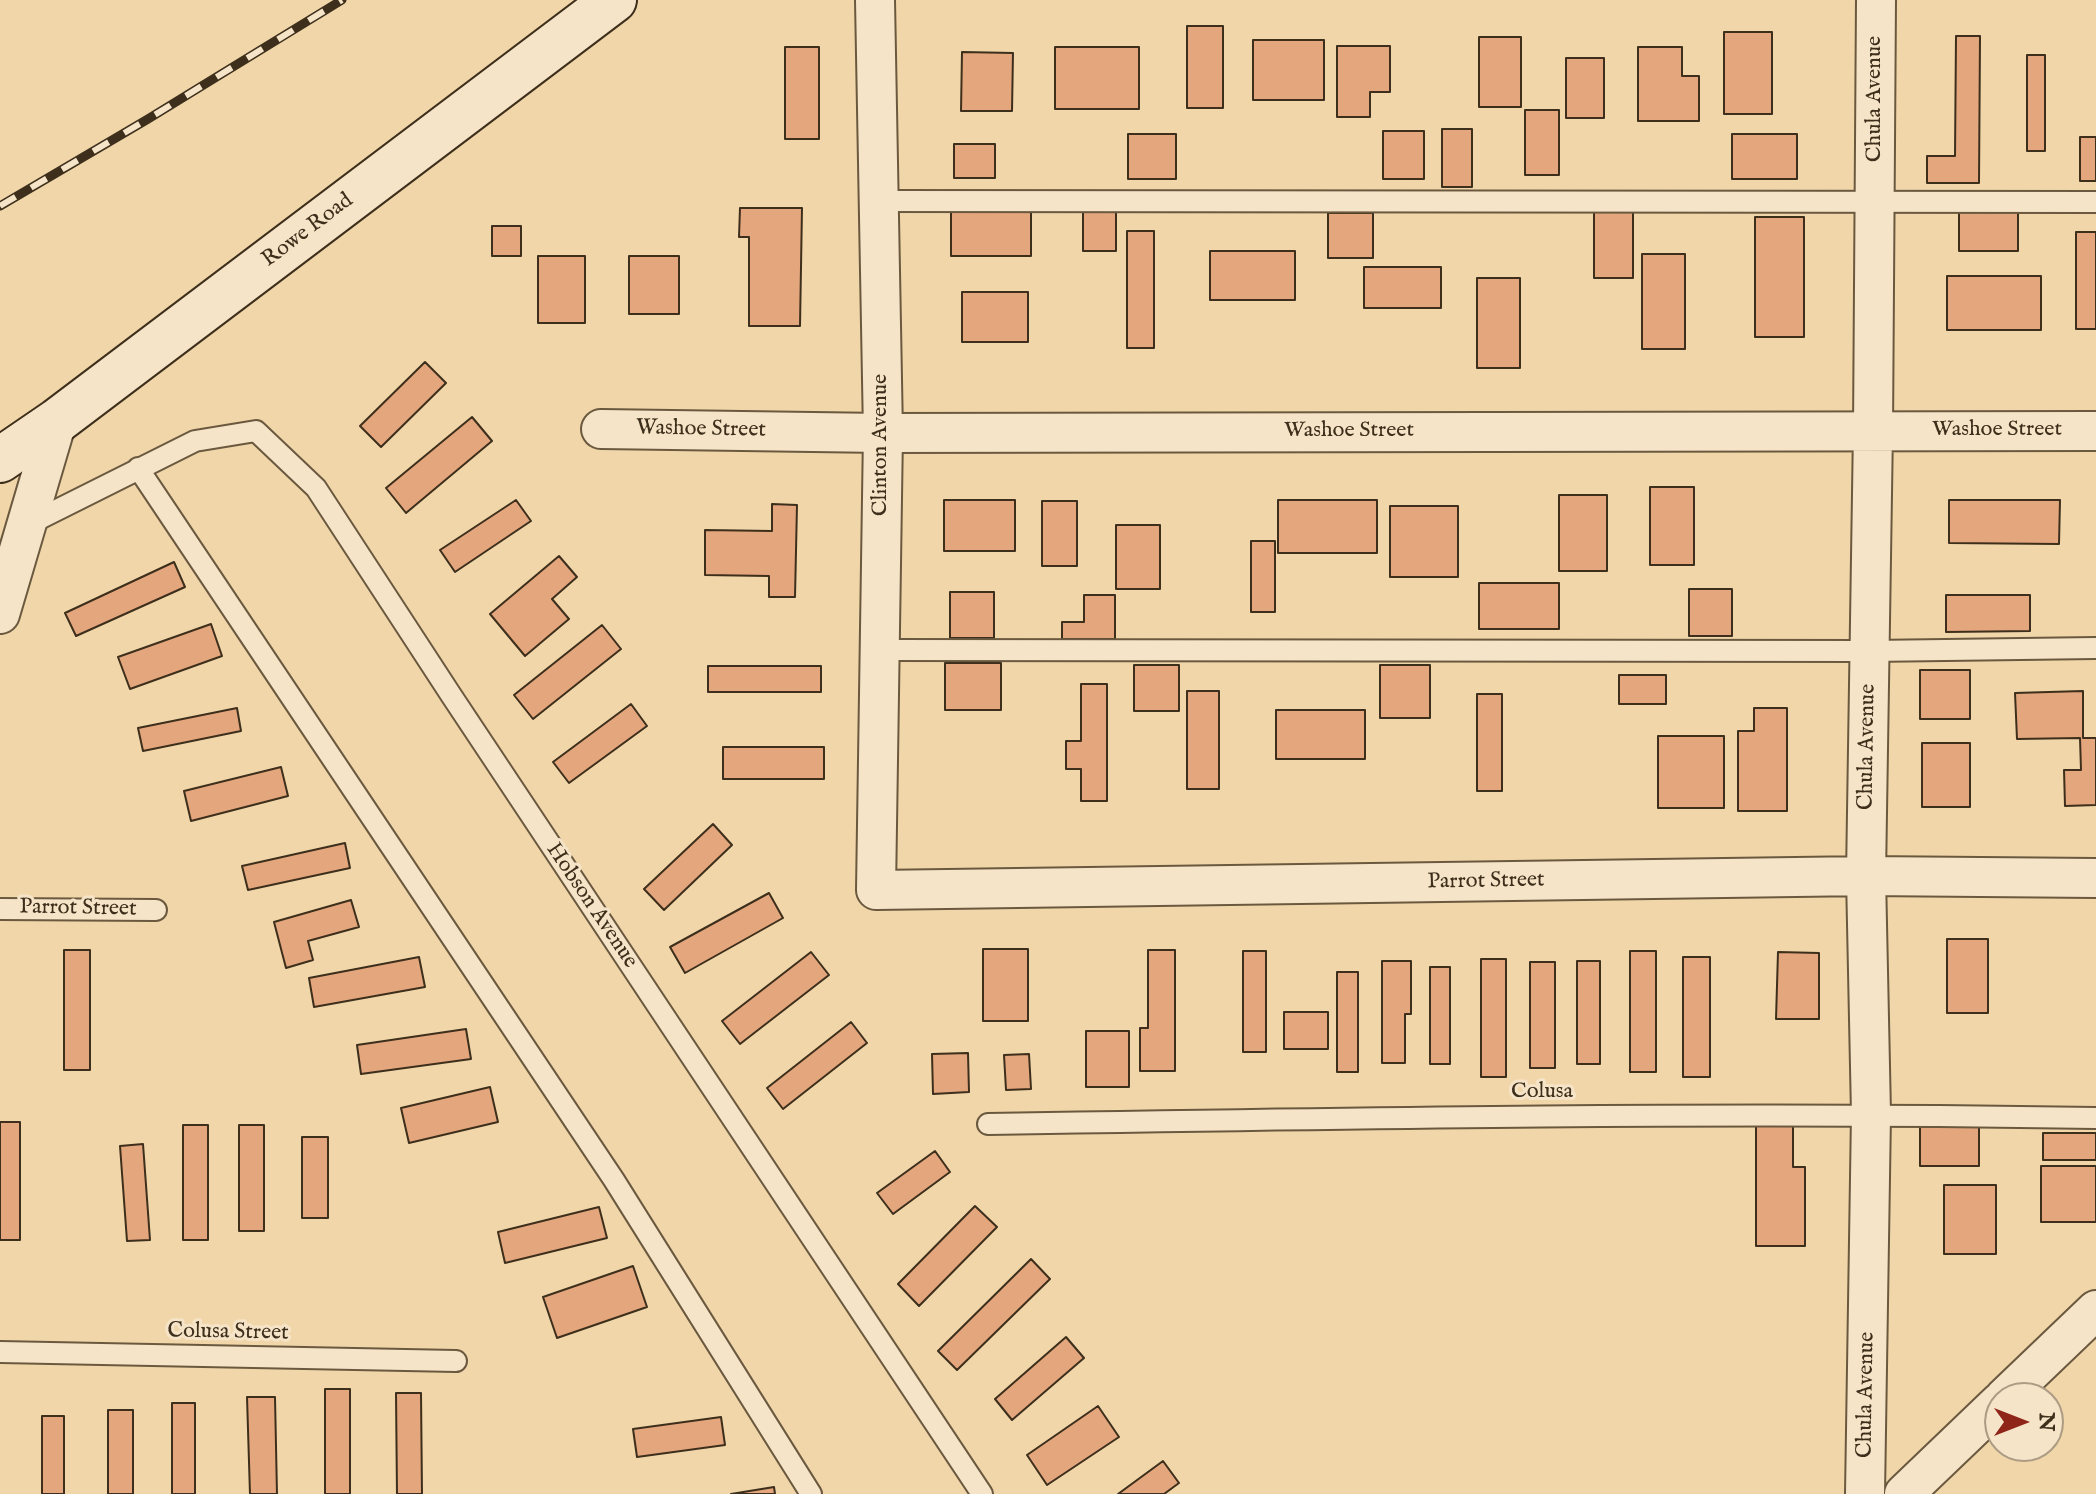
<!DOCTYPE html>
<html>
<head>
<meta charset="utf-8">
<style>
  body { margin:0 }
  #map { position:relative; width:2096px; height:1494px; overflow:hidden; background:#f1d6aa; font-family:"IM FELL English",serif }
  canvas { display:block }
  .north { position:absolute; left:1984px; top:1382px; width:80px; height:80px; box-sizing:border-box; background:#f6e4c8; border:2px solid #ac9c83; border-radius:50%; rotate:90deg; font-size:22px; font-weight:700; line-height:32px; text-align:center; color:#3d2f1b }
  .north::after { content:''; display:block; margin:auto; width:28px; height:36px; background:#8f2418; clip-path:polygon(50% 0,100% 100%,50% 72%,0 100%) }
</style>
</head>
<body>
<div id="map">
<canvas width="2096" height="1494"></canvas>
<div class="north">N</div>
</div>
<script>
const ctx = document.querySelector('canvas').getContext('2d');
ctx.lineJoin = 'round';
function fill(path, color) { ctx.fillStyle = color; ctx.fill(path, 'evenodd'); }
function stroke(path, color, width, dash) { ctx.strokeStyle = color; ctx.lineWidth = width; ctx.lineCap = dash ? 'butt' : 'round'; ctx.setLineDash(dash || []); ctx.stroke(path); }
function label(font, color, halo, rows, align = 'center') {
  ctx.font = font + ' "IM FELL English",serif'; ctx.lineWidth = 6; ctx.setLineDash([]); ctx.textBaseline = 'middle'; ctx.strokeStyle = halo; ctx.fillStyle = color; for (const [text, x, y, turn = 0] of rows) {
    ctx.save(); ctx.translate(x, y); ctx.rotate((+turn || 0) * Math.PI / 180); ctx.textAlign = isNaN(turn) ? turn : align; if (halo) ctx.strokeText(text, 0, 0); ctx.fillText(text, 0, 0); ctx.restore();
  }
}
const building = new Path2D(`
  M 1187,26 L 1223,26 L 1223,108 L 1187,108 Z
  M 1724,32 L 1772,32 L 1772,114 L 1724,114 Z
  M 1956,36 L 1980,36 L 1979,183 L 1927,183 L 1927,156 L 1955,156 Z
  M 1479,37 L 1521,37 L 1521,107 L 1479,107 Z
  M 1253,40 L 1324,40 L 1324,100 L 1253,100 Z
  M 1337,46 L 1390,46 L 1390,92 L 1370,92 L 1370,117 L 1337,117 Z
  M 785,47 L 819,47 L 819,139 L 785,139 Z
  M 1055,47 L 1139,47 L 1139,109 L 1055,109 Z
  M 1638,47 L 1682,47 L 1682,76 L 1699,76 L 1699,121 L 1638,121 Z
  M 962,52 L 1013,53 L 1012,111 L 961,111 Z
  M 2027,55 L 2045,55 L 2045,151 L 2027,151 Z
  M 1566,58 L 1604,58 L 1604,118 L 1566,118 Z
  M 1525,110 L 1559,110 L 1559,175 L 1525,175 Z
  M 1442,129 L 1472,129 L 1472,187 L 1442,187 Z
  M 1383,131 L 1424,131 L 1424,179 L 1383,179 Z
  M 1128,134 L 1176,134 L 1176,179 L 1128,179 Z
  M 1732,134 L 1797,134 L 1797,179 L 1732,179 Z
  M 2080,137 L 2096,137 L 2096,181 L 2080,181 Z
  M 954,144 L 995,144 L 995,178 L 954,178 Z
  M 1959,205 L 2018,205 L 2018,251 L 1959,251 Z
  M 740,208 L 802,208 L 800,326 L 749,326 L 749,237 L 739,237 Z
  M 1594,209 L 1633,209 L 1633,278 L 1594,278 Z
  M 1083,210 L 1116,210 L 1116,251 L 1083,251 Z
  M 951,212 L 1031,212 L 1031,256 L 951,256 Z
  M 1328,213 L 1373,213 L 1373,258 L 1328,258 Z
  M 1755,217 L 1804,217 L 1804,337 L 1755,337 Z
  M 492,226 L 521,226 L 521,256 L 492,256 Z
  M 1127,231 L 1154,231 L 1154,348 L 1127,348 Z
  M 2076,232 L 2096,232 L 2096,329 L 2076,329 Z
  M 1210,251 L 1295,251 L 1295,300 L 1210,300 Z
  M 1642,254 L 1685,254 L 1685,349 L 1642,349 Z
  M 538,256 L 585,256 L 585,323 L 538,323 Z
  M 629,256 L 679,256 L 679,314 L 629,314 Z
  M 1364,267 L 1441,267 L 1441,308 L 1364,308 Z
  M 1947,276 L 2041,276 L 2041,330 L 1947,330 Z
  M 1477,278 L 1520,278 L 1520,368 L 1477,368 Z
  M 962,292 L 1028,292 L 1028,342 L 962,342 Z
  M 425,362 L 446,383 L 381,447 L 360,426 Z
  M 472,417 L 492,441 L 406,513 L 386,488 Z
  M 1650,487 L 1694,487 L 1694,565 L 1650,565 Z
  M 1559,495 L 1607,495 L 1607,571 L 1559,571 Z
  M 516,500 L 531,521 L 455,572 L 440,550 Z
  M 944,500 L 1015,500 L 1015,551 L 944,551 Z
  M 1278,500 L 1377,500 L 1377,553 L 1278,553 Z
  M 1949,500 L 2060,500 L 2059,544 L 1949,543 Z
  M 1042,501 L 1077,501 L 1077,566 L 1042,566 Z
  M 772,504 L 797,505 L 795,597 L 769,597 L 769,576 L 705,575 L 705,530 L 772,531 Z
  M 1390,506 L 1458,506 L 1458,577 L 1390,577 Z
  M 1116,525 L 1160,525 L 1160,589 L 1116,589 Z
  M 1251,541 L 1275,541 L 1275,612 L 1251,612 Z
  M 559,556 L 577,577 L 552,599 L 569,619 L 525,656 L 490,614 Z
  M 174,562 L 185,587 L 76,636 L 65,613 Z
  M 1479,583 L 1559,583 L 1559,629 L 1479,629 Z
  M 1689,589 L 1732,589 L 1732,636 L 1689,636 Z
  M 950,592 L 994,592 L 994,638 L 950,638 Z
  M 1084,595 L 1115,595 L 1115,639 L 1062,639 L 1062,622 L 1084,622 Z
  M 1946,595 L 2030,595 L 2030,631 L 1946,632 Z
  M 211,624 L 222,656 L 130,689 L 118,657 Z
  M 602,625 L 621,649 L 533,719 L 514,695 Z
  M 945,663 L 1001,663 L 1001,710 L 945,710 Z
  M 1134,665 L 1179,665 L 1179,711 L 1134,711 Z
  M 1380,665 L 1430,665 L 1430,718 L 1380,718 Z
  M 708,666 L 821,666 L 821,692 L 708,692 Z
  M 1920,670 L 1970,670 L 1970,719 L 1920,719 Z
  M 1619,675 L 1666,675 L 1666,704 L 1619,704 Z
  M 1081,684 L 1107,684 L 1107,801 L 1081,801 L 1081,769 L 1066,769 L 1066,741 L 1081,741 Z
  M 1187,691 L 1219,691 L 1219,789 L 1187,789 Z
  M 2083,691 L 2083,738 L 2096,738 L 2096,805 L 2065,806 L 2064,770 L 2081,770 L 2080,738 L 2017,739 L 2015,693 Z
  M 1477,694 L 1502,694 L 1502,791 L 1477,791 Z
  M 631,704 L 647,726 L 569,783 L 553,762 Z
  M 237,708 L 241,731 L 143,751 L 138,728 Z
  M 1754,708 L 1787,708 L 1787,811 L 1738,811 L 1738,731 L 1754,731 Z
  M 1276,710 L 1365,710 L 1365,759 L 1276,759 Z
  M 1658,736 L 1724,736 L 1724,808 L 1658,808 Z
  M 1922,743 L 1970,743 L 1970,807 L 1922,807 Z
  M 723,747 L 824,747 L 824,779 L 723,779 Z
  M 281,767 L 288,796 L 191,821 L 184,791 Z
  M 713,824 L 732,845 L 664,910 L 644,889 Z
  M 345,843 L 350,868 L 248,890 L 242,866 Z
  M 769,893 L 783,918 L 685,973 L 670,947 Z
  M 351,900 L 359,927 L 308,941 L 313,960 L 286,968 L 274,922 Z
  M 1947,939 L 1988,939 L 1988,1013 L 1947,1013 Z
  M 983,949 L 1028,949 L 1028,1021 L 983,1021 Z
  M 64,950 L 90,950 L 90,1070 L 64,1070 Z
  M 1148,950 L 1175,950 L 1175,1071 L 1140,1071 L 1140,1028 L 1148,1028 Z
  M 1243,951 L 1266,951 L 1266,1052 L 1243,1052 Z
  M 1630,951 L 1656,951 L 1656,1072 L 1630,1072 Z
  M 811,952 L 829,975 L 740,1044 L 722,1021 Z
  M 1778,952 L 1819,953 L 1819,1019 L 1776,1019 Z
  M 419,957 L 425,987 L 314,1007 L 309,978 Z
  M 1683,957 L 1710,957 L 1710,1077 L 1683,1077 Z
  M 1481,959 L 1506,959 L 1506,1077 L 1481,1077 Z
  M 1382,961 L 1411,961 L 1411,1014 L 1405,1014 L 1405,1063 L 1382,1063 Z
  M 1577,961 L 1600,961 L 1600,1064 L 1577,1064 Z
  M 1530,962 L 1555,962 L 1555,1068 L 1530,1068 Z
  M 1430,967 L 1450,967 L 1450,1064 L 1430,1064 Z
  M 1337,972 L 1358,972 L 1358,1072 L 1337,1072 Z
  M 1284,1012 L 1328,1012 L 1328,1049 L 1284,1049 Z
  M 851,1022 L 867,1043 L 783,1109 L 767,1088 Z
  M 466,1029 L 471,1059 L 361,1074 L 357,1045 Z
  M 1086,1031 L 1129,1031 L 1129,1087 L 1086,1087 Z
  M 968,1053 L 969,1092 L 933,1094 L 932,1054 Z
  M 1029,1054 L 1031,1089 L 1006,1090 L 1004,1055 Z
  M 490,1087 L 498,1122 L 409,1143 L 401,1108 Z
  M 1920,1117 L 1979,1117 L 1979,1166 L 1920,1166 Z
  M 0,1122 L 20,1122 L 20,1240 L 0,1240 Z
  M 183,1125 L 208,1125 L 208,1240 L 183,1240 Z
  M 239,1125 L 264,1125 L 264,1231 L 239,1231 Z
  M 1756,1125 L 1793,1125 L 1793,1167 L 1805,1167 L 1805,1246 L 1756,1246 Z
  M 2043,1133 L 2096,1133 L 2096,1160 L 2043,1160 Z
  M 302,1137 L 328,1137 L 328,1218 L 302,1218 Z
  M 143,1144 L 150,1240 L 127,1241 L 120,1146 Z
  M 935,1151 L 950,1172 L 893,1214 L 877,1193 Z
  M 2041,1166 L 2096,1166 L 2096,1222 L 2041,1222 Z
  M 1944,1185 L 1996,1185 L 1996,1254 L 1944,1254 Z
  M 975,1206 L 997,1227 L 919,1306 L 898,1284 Z
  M 599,1207 L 607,1238 L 505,1263 L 498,1232 Z
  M 1031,1259 L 1050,1279 L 957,1370 L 938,1351 Z
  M 633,1266 L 647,1307 L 557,1338 L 543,1297 Z
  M 1066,1337 L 1084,1358 L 1012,1420 L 995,1399 Z
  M 325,1389 L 350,1389 L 350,1494 L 325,1494 Z
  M 396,1393 L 421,1393 L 422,1494 L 397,1494 Z
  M 247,1397 L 275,1397 L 277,1494 L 250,1494 Z
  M 172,1403 L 195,1403 L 195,1494 L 172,1494 Z
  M 1098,1406 L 1119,1437 L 1047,1485 L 1027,1455 Z
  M 108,1410 L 133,1410 L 133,1494 L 108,1494 Z
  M 42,1416 L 64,1416 L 64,1494 L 42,1494 Z
  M 721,1417 L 725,1445 L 637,1457 L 633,1429 Z
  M 1163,1461 L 1179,1483 L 1164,1494 L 1118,1494 Z
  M 774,1487 L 775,1494 L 731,1494 Z`);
const service = new Path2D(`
  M 879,201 L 2096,202
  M 138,468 L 614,1180 L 811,1494
  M 25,526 L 195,441 L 256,431 L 316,488 L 451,695 L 982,1494
  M 880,650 L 1870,651 L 2096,648
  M 0,909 L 156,910
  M 988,1124 C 1357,1118 1727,1112 2096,1118
  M 0,1352 L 456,1361`);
const minor = new Path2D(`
  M 875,0 L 883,433 L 876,890 L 1866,876 L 2096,878
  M 601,429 L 883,433 L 2096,431
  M 0,614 L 57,421
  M 2004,1398 L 2096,1310
  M 1865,1494 L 1871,1114 L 1866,876 L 1873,430 L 1876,0
  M 1904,1494 L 2000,1402`);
const secondary = new Path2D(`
  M 0,460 L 57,421 L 614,0`);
const rail = new Path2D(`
  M 0,206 L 148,119 L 342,0`);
const streetNames = [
  ["Chula Avenue",1875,99,-90],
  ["Rowe Road",308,231,-37],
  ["Washoe Street",701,430,1],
  ["Washoe Street",1997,430],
  ["Washoe Street",1349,431],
  ["Clinton Avenue",881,445,-90],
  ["Chula Avenue",1868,747,-89],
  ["Parrot Street",1486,882,-1],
  ["Hobson Avenue",591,906,56],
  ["Parrot Street",78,909,1],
  ["Colusa",1542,1092],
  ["Colusa Street",228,1333,1],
  ["Chula Avenue",1867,1395,-89]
];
fill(building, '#e4a67d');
stroke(building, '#3d2f1b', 2);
stroke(service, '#6a593f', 24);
stroke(minor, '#6a593f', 42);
stroke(secondary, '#3d2f1b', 48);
stroke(service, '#f6e4c8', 20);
stroke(minor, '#f6e4c8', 38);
stroke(secondary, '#f6e4c8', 44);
stroke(rail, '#3d2f1b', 9);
stroke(rail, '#f6e4c8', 6, [18]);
label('22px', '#3d2f1b', '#f6e4c8', streetNames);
</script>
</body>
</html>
